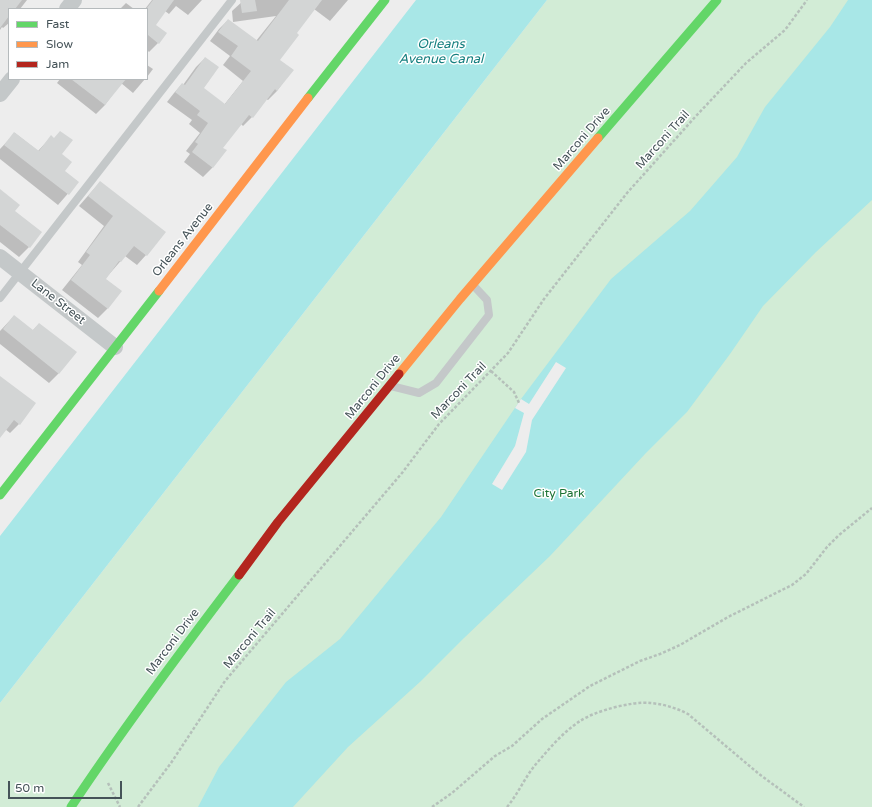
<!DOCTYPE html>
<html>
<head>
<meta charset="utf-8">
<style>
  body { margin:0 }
  #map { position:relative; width:872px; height:807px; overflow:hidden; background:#ededed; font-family:"Varela Round",sans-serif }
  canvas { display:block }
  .legend { position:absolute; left:8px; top:8px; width:140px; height:72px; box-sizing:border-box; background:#fff; border:1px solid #b5babc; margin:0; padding:5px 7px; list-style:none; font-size:12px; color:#455358 }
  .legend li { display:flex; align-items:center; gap:8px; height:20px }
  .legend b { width:20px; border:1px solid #b5babc }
  .scale { position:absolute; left:8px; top:781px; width:114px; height:18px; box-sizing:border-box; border:2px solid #455358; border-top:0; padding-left:5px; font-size:12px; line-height:14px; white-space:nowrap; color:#455358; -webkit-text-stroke:3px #fff; paint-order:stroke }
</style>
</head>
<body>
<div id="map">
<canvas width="872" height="807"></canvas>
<ul class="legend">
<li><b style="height:5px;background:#63d668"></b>Fast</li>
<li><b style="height:5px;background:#ff974d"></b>Slow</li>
<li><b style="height:5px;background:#b3261e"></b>Jam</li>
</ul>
<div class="scale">50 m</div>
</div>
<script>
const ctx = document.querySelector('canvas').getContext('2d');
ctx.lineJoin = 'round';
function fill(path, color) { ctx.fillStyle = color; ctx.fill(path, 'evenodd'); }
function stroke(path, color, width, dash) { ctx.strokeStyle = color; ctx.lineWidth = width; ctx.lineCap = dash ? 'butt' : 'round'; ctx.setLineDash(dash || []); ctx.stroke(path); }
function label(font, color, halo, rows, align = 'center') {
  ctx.font = font + ' "Varela Round",sans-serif'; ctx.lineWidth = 3; ctx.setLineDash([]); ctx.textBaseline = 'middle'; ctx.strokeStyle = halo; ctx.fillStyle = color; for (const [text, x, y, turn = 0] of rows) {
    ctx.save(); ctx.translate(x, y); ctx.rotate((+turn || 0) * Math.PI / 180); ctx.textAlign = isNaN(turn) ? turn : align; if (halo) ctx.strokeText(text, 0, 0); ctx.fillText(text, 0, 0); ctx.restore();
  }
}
const green = new Path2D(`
  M 547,0 L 872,0 L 872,807 L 0,807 L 0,703 Z`);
const water = new Path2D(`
  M 416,0 L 547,0 L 0,703 L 0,536 Z
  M 848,0 L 872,0 L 872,200 L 816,252 L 763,306 L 730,354 L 687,412 L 645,454 L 550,556 L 464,638 L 421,681 L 348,747 L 293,807 L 198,807 L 219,767 L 286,682 L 340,639 L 441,517 L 521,399 L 611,279 L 690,211 L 737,157 L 765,107 L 830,27 Z`);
const pier = new Path2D(`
  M 556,362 L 566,368 L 532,420 L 526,452 L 502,490 L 492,484 L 515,446 L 524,413 L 515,408 L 521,399 L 529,404 Z`);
const shadow = new Path2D(`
  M 0,0 L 27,0 L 20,9 L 9,9 L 9,23 L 3,28 L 2,27 L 0,30 Z
  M 152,0 L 202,0 L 188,15 L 176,6 L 169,14 L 165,11 L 154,25 L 158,43 L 149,52 L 147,50 L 147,9 L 145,9 Z
  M 244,0 L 348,0 L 330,21 L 314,9 L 295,33 L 279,60 L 292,70 L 277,91 L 268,100 L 266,99 L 252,117 L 243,126 L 241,124 L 222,148 L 225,150 L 212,168 L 203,177 L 184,162 L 190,154 L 186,151 L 200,133 L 189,124 L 192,120 L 167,102 L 174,93 L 182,84 L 183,85 L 196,67 L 205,58 L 203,88 L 224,105 L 243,81 L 223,65 L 230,56 L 210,41 L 219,29 L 228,20 L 256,41 L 276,16 L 233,22 L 232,11 Z
  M 126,3 L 134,9 L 120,9 Z
  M 147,65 L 153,69 L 147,77 Z
  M 60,79 L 145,79 L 133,93 L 121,83 L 105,105 L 96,114 L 57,83 Z
  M 15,133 L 38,151 L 51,137 L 61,154 L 64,171 L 78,182 L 58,205 L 0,159 L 0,149 Z
  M 100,182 L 146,255 L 137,265 L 125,256 L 105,279 L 121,291 L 107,309 L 98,318 L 62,290 L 82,265 L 78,262 L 104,226 L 79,206 Z
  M 0,191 L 13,211 L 29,247 L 19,257 L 0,242 Z
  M 14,316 L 32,331 L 39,324 L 75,352 L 58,374 L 49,383 L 0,344 L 0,331 Z
  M 0,377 L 19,424 L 10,433 L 5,429 L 0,436 Z`);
const building = new Path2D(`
  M 0,0 L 22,0 L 15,9 L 9,9 L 9,16 L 0,28 Z
  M 153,0 L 174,0 L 156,25 L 167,33 L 159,44 L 148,35 L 147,36 L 147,8 Z
  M 240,0 L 255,0 L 257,11 L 242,13 Z
  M 289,0 L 322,0 L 297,33 L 299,35 L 280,60 L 294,70 L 277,91 L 275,89 L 253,118 L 249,115 L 223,148 L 227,150 L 213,168 L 192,152 L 198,144 L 195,142 L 208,123 L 197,115 L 200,111 L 175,92 L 182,83 L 185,85 L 205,57 L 219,67 L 204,88 L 225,104 L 251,71 L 231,56 L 238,46 L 218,32 L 228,19 L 258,41 Z
  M 71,79 L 126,79 L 105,105 Z
  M 60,131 L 73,140 L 62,154 L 72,162 L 65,171 L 79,182 L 69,195 L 4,145 L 14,132 L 39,151 L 51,135 L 54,138 Z
  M 100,181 L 166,232 L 147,256 L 134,246 L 121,262 L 119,261 L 106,279 L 122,291 L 108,309 L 71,280 L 90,255 L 86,252 L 113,216 L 88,196 Z
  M 0,189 L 20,205 L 15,211 L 42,232 L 30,248 L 0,225 Z
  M 14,315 L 33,330 L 39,323 L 77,352 L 59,374 L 3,329 Z
  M 0,376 L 36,403 L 20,425 L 14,420 L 0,438 Z`);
const path = new Path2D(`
  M 491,371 L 514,392 L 519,403
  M 108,783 L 120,807
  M 138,807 L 171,763 L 225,681 L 402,473 L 439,424 L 508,353 L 544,299 L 627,193 L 696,116 L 746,63 L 785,30 L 807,0
  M 432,807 L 452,793 L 495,756 L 512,746 L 542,719 L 590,686 L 640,661 L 660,654 L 680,645 L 728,617 L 792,585 L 806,574 L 827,547 L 839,535 L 872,508
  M 507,807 C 518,794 525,777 536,764 C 549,749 563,732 580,721 C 595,711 632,701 650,703 C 664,704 676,708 688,714 L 759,774 L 804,807`);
const lane = new Path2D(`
  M 0,298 L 232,0
  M 391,386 L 419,393 L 436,383 L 489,315 L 487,300 L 473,285`);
const street = new Path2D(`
  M 67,9 L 74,0
  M 0,94 L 12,79
  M 0,257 L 115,347`);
const fast = new Path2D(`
  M 308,98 L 385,0
  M 598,138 L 717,0
  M 0,495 L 159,291
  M 71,807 C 124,727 181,651 239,575`);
const slow = new Path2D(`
  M 159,291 L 308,98
  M 399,374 L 460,299 L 598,138`);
const jam = new Path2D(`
  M 239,575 L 278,522 L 399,374`);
const streetNames = [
  ["Marconi Drive",582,139,-49],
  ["Marconi Trail",663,140,-48],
  ["Orleans Avenue",183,240,-52],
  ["Lane Street",58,302,38],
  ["Marconi Drive",373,387,-51],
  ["Marconi Trail",459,391,-46],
  ["Marconi Trail",250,639,-50],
  ["Marconi Drive",173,642,-53]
];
const parkNames = [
  ["City Park",559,494]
];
const waterNames = [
  ["Orleans",441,45],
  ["Avenue Canal",441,60]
];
fill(green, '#d2ecd6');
fill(water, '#a8e7e7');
fill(pier, '#ededed');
fill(shadow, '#0003');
fill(building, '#d3d5d5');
stroke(path, '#b5c0ba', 2.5, [3, 2]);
stroke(lane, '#c4c8c9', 8);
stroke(street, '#c4c8c9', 16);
stroke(fast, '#63d668', 9);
stroke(slow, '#ff974d', 9);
stroke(jam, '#b3261e', 9);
label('12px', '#455358', '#fff', streetNames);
label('12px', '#1c7334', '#fff', parkNames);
label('italic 13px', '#147f7f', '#fff', waterNames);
</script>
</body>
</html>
